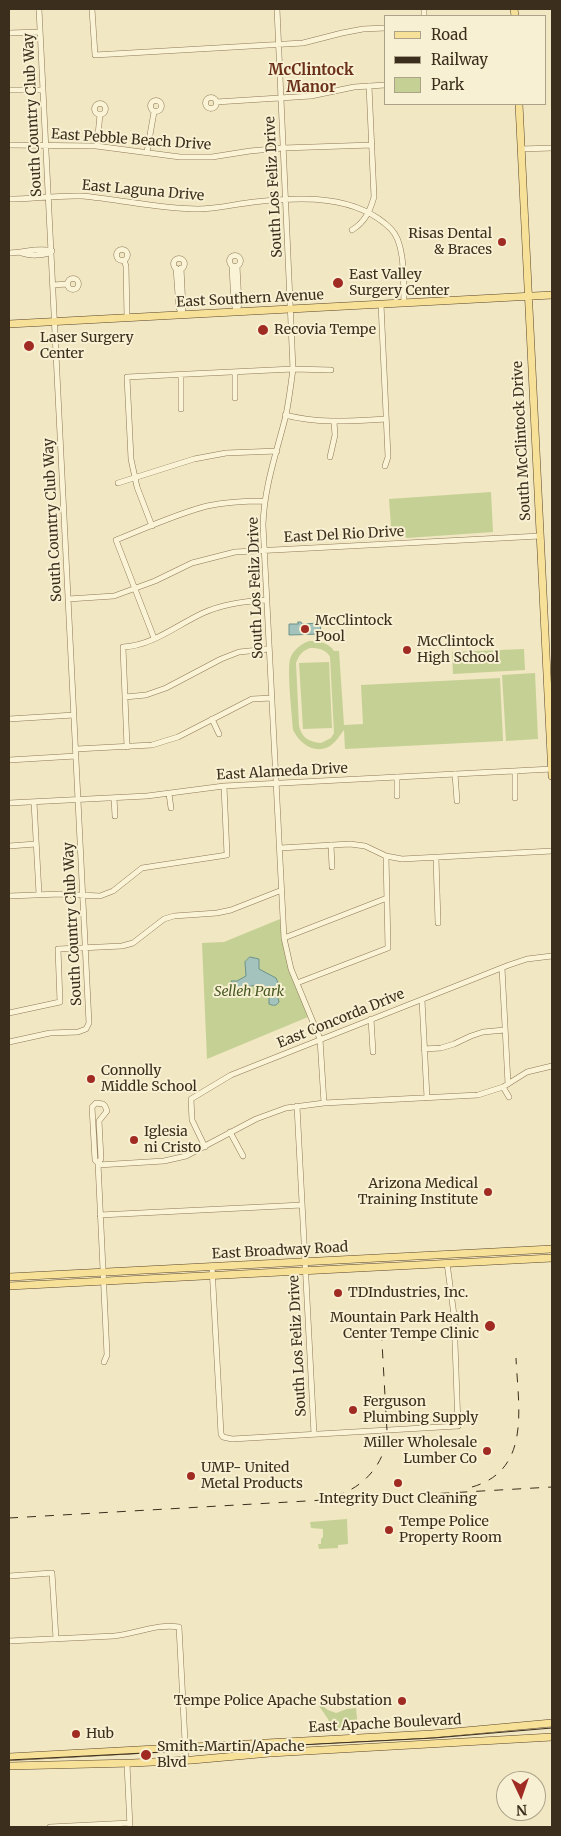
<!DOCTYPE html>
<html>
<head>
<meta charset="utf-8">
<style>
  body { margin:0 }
  #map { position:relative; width:561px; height:1836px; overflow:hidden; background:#f1e7c2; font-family:Merriweather,serif }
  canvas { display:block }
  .frame { position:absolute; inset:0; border:10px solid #3b2e1d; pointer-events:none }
  .legend { position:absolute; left:384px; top:15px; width:162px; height:90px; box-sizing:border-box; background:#f8f0d2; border:1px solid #aca28a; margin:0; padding:6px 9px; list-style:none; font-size:15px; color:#3b2e1d }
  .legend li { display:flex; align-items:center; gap:10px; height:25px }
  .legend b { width:25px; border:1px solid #aca28a }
  .north { position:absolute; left:496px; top:1771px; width:50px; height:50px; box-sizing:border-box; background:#f8f0d2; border:1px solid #aca28a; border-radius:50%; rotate:177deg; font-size:14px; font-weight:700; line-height:20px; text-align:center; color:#3b2e1d }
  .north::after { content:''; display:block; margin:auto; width:18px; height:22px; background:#a02b23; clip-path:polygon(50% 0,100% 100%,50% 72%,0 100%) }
</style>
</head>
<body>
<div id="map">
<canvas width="561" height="1836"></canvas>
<div class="frame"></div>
<ul class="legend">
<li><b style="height:6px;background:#f7e097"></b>Road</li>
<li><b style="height:6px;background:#3b2e1d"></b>Railway</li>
<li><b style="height:14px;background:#c5d095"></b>Park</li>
</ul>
<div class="north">N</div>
</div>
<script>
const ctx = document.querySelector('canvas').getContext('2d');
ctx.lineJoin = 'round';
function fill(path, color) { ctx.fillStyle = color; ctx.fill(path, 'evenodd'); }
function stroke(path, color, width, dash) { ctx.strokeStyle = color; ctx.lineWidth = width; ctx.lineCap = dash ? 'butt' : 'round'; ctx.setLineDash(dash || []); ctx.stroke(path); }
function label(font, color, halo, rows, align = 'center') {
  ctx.font = font + ' Merriweather,serif'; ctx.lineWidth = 4; ctx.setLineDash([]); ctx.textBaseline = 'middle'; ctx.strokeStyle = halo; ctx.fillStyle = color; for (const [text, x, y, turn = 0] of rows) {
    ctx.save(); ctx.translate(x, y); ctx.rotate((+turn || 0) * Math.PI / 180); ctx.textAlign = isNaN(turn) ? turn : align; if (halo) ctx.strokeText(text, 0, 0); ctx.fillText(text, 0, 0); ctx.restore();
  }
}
const green = new Path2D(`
  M 491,492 L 493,532 L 407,538 L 391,526 L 389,499 Z
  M 309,641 C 319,641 328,642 334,651 L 339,651 L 344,725 L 363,724 L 361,685 L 500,678 L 503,741 L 345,749 L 344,730 C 340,735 336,742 330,746 C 315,755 300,744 293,730 C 292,715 287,672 290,659 C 293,650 301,644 309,641 ZM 310,648 C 318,648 326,649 330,657 L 334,733 L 331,738 L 321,743 C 309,742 302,738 299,726 L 296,663 C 299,655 302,651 310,648 Z
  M 524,649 L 525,670 L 453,674 L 452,652 Z
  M 329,662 L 332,728 L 303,729 L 299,663 Z
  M 535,673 L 538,739 L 506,741 L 502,675 Z
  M 280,919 C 283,954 295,985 308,1017 L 207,1059 L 202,943 L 224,942 Z
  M 347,1519 L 348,1544 L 338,1545 L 338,1548 L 319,1549 L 318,1544 L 321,1544 L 321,1539 L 323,1537 L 323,1529 L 311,1528 L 310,1522 Z
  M 319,1706 L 323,1706 L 328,1710 L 336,1713 L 347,1709 L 356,1708 L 358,1730 L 332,1732 L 328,1719 Z`);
const water = new Path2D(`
  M 298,622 L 301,622 L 302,624 L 320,623 L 321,634 L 289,635 L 289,624 L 298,624 Z
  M 250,957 L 259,959 L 259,969 L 276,978 L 278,983 L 276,990 L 279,1002 C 276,1006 274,1006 269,1004 L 269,993 L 264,986 C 249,981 240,997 231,981 L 237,981 L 246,976 L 245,962 Z`);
const minor = new Path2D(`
  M 92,9 L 95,55 L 303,43 L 342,33 L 363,29 L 385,28
  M 277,9 L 293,369 C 291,384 289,400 286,415 C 277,451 264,487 263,525 L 284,938 L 291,969 L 320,1039 L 324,1103
  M 424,9 L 424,16
  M 9,33 L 40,32
  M 9,90 L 43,90
  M205.5 103a5.5 5.5 0 1 1 11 0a5.5 5.5 0 1 1-11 0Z
  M150.5 106a5.5 5.5 0 1 1 11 0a5.5 5.5 0 1 1-11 0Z
  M 216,102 L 311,96 L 354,87 L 385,85
  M94.5 109a5.5 5.5 0 1 1 11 0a5.5 5.5 0 1 1-11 0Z
  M 9,145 L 96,146 L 180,157 L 212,157 L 250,151 L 283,148 L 372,145
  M 97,146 L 100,114
  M 521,149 L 552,148
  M 147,152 L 154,112
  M 9,199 C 32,199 57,195 81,196 C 120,199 158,209 198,209 C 217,209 235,204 254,202 C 300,197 356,194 391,229 C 406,244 403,282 404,303
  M 352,230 C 365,222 370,211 374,197 L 369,86
  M116.5 255a5.5 5.5 0 1 1 11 0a5.5 5.5 0 1 1-11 0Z
  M 9,253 C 24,253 37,247 52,251
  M 21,253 C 30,256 42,256 51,252
  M229.5 261a5.5 5.5 0 1 1 11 0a5.5 5.5 0 1 1-11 0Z
  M173.5 264a5.5 5.5 0 1 1 11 0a5.5 5.5 0 1 1-11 0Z
  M 124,260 L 126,266 L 127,317
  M 232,266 L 234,304 L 237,312
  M 176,268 L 179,308 L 182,315
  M 181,268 L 183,308 L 182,314
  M67.5 284a5.5 5.5 0 1 1 11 0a5.5 5.5 0 1 1-11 0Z
  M 53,285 L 67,284
  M 381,304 L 388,457 L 385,466
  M 237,311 L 239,304 L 237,266
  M 235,372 L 235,398
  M 181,409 L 181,375
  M 285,415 C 319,424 352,421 386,419
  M 330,457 L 335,435 L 334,422
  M 118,483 L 194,459 L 226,453 L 277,451
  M 152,526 L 137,487 L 131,459 L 127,377 L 293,369 L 331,370
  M 68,599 L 114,596 L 155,581 L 192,563 L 235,552 L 540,536
  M 154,638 L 116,540 C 146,528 176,514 207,506 C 226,502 246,501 265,501
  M 125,697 L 146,695 L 166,688 L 221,659 L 239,652 L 269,649
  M 9,719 L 74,715
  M 212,719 L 219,734
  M 127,747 L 123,647 C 152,646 177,625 203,613 C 223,604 245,601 267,600
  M 76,749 L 152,745 L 178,737 L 252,699 L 272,698
  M 9,760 L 76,756
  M 515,771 L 515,798
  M 455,774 L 457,801
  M 397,777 L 397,796
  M 169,794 L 171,808
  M 114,798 L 115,816
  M 34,802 L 39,894
  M 9,803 L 147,796 L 224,786 L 552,769
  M 331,845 L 332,867
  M 9,846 L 36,844
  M 280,848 L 350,844 L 365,846 L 386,856 L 402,859 L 552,851
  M 436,858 L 438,923
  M 9,896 L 60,894 L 100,896 L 113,891 L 142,868 L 227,855 L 224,786
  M 284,938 L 387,898
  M 502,968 L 508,1084
  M 297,983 L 388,948 L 386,856
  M 422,1000 L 427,1098
  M 9,1013 L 60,1002 L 58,949 L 122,946 L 133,943 L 164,919 L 174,916 L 217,913 L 231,910 L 282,890
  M 371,1019 L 373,1052
  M 9,1042 L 50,1033 L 78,1032 L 86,1029 L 89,1023 L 39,9
  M 424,1049 L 441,1048 L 454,1044 L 471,1036 L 483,1032 L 505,1030
  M 503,1087 L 509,1097
  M 297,1106 L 314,1434
  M 230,1132 L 243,1156
  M 205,1147 L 192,1120 L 191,1099 L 231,1075 L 509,965 L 527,959 L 552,956
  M 98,1163 L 95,1160 L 92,1107 L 96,1103 L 103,1104 L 105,1106 L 107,1111 L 99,1121 L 101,1159 L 98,1163 L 107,1355 L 104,1362
  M 98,1165 L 164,1161 L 186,1156 L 256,1119 L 286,1108 L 324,1103 L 478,1095 L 503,1087 L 527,1072 L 552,1066
  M 100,1215 L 302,1205
  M 212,1267 L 221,1434 L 223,1437 L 232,1439 L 458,1426 L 454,1315 L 447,1263
  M 9,1576 L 52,1573 L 56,1639
  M 9,1641 L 114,1636 C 136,1634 158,1623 179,1627 L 186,1760
  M 127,1764 L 130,1827
  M 50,1827 L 130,1823`);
const major = new Path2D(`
  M 514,9 L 515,16
  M 519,104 L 552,776
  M 9,324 L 552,295
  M 9,1277 L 552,1249
  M 9,1286 L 552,1258
  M 9,1757 L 432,1734 L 552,1723
  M 9,1766 L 133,1763 L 192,1760 L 270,1753 L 552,1737`);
const tram = new Path2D(`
  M 9,1760 L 434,1738 L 552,1728`);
const rail = new Path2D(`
  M 472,1487 C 532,1470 518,1406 516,1358
  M 335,1496 C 364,1488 387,1462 387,1431 L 381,1325
  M 9,1518 L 552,1487`);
const markers = [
  [502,242,5,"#a02b23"],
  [338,283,6,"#a02b23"],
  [263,330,6,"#a02b23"],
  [29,346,6,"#a02b23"],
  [305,629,5,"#a02b23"],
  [407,650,5,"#a02b23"],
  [91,1079,5,"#a02b23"],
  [134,1140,5,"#a02b23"],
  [488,1192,5,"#a02b23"],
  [338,1293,5,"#a02b23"],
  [490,1326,6,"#a02b23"],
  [353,1410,5,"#a02b23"],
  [487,1451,5,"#a02b23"],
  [191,1476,5,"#a02b23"],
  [398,1483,5,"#a02b23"],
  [389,1530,5,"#a02b23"],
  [402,1701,5,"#a02b23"],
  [76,1734,5,"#a02b23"],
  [146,1755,6,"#a02b23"]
];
const streetNames = [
  ["South Country Club Way",33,115,-93],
  ["East Pebble Beach Drive",131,140,4],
  ["South Los Feliz Drive",274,187,-93],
  ["East Laguna Drive",143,191,5],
  ["East Southern Avenue",250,299,-3],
  ["South McClintock Drive",522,441,-93],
  ["South Country Club Way",53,520,-93],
  ["East Del Rio Drive",344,535,-3],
  ["South Los Feliz Drive",256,588,-92],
  ["East Alameda Drive",282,772,-3],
  ["South Country Club Way",73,924,-93],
  ["East Concorda Drive",341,1019,-22],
  ["East Broadway Road",280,1251,-3],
  ["South Los Feliz Drive",298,1346,-93],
  ["East Apache Boulevard",385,1724,-3]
];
const poiNames = [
  ["Risas Dental",492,234,"right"],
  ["& Braces",492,250,"right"],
  ["East Valley",349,275],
  ["Surgery Center",349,291],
  ["Recovia Tempe",274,330],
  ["Laser Surgery",40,338],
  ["Center",40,354],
  ["McClintock",315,621],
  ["Pool",315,637],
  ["McClintock",417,642],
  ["High School",417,658],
  ["Connolly",101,1071],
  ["Middle School",101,1087],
  ["Iglesia",144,1132],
  ["ni Cristo",144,1148],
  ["Arizona Medical",478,1184,"right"],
  ["Training Institute",478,1200,"right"],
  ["TDIndustries, Inc.",348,1293],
  ["Mountain Park Health",479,1318,"right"],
  ["Center Tempe Clinic",479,1334,"right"],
  ["Ferguson",363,1402],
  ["Plumbing Supply",363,1418],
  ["Miller Wholesale",477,1443,"right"],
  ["Lumber Co",477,1459,"right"],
  ["UMP- United",201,1468],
  ["Metal Products",201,1484],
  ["Integrity Duct Cleaning",398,1499,"center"],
  ["Tempe Police",399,1522],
  ["Property Room",399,1538],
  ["Tempe Police Apache Substation",392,1701,"right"],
  ["Hub",86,1734],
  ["Smith-Martin/Apache",157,1747],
  ["Blvd",157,1763]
];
const parkNames = [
  ["Selleh Park",249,992]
];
const neighbourhoodNames = [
  ["McClintock",311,71],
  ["Manor",311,88]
];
fill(green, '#c5d095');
fill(water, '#a5c3bd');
stroke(water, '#6b938c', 1);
stroke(minor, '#8d7858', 6);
stroke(major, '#5a452c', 8);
stroke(minor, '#fbf3d6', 5);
stroke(major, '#f7e097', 7);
stroke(tram, '#3b2e1d', 1);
stroke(rail, '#3b2e1d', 1, [9, 9]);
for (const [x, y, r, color] of markers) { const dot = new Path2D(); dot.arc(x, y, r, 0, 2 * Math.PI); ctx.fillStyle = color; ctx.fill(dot); stroke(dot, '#f8f0d2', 2); }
label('14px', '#3b2e1d', '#f8f0d2', streetNames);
label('14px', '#3b2e1d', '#f8f0d2', poiNames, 'left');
label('italic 14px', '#475922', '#f8f0d2', parkNames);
label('bold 15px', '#6b3019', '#f8f0d2', neighbourhoodNames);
</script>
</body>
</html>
